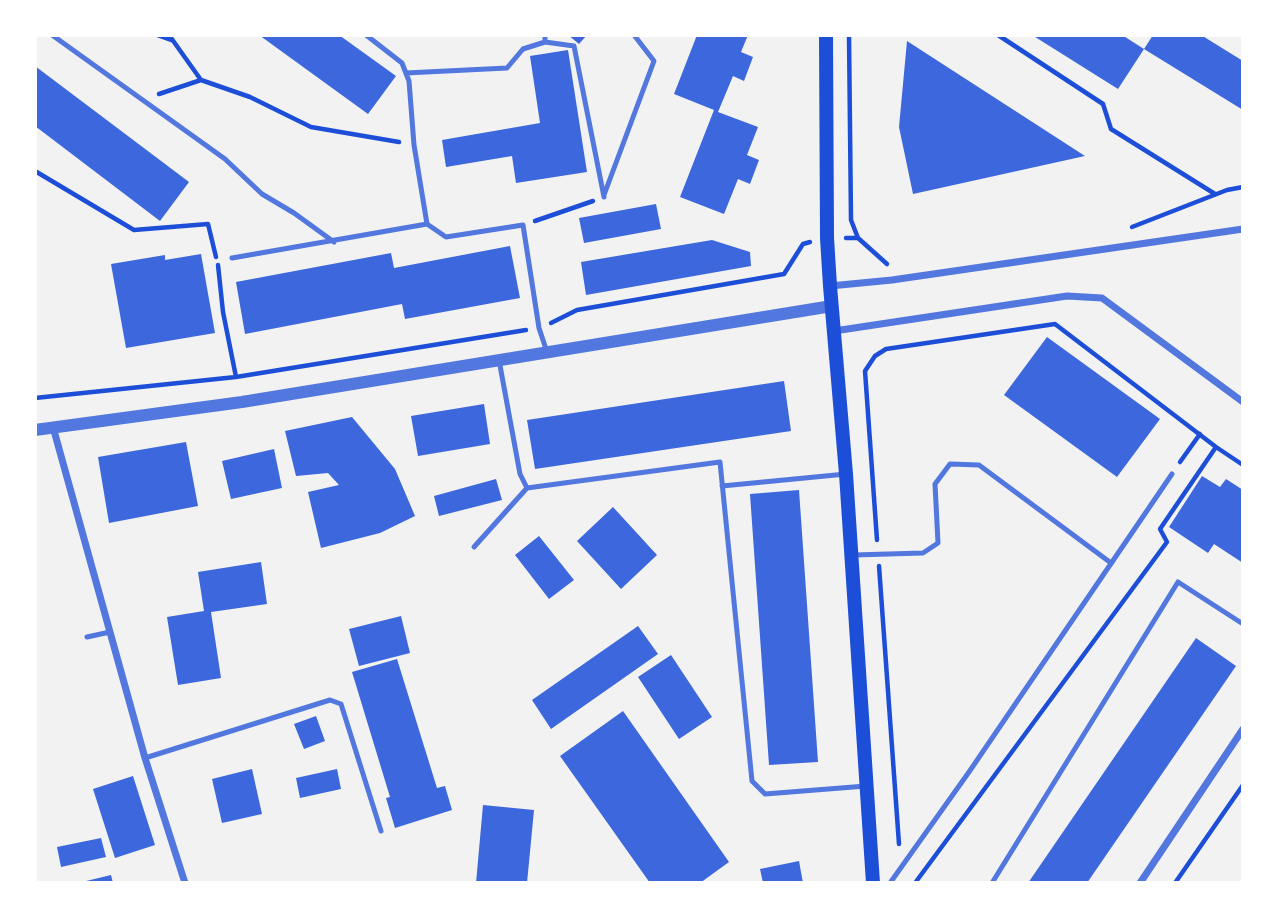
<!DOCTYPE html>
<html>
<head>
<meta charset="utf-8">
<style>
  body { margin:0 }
  #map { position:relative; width:1278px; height:918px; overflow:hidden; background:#f2f2f2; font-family:Helvetica,sans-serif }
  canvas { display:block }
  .frame { position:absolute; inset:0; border:37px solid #fff; pointer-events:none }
</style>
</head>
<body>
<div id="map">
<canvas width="1278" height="918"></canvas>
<div class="frame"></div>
</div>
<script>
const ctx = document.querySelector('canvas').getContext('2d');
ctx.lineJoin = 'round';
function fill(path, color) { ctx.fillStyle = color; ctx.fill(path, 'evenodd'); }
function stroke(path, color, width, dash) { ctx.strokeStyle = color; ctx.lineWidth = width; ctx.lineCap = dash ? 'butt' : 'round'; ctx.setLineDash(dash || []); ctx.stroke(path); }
const building = new Path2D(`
  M 259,35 L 339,35 L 396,76 L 368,114 Z
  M 568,35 L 587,35 L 579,44 Z
  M 697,35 L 748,35 L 741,52 L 753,57 L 744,81 L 733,76 L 718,112 L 758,127 L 747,155 L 759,160 L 750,184 L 738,179 L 724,214 L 680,197 L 714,110 L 674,94 Z
  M 1032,35 L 1122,35 L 1144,49 L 1153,35 L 1201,35 L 1243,61 L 1243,110 L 1144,49 L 1118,89 Z
  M 907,41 L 1085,156 L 913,194 L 899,127 Z
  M 568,50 L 587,172 L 516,183 L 512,156 L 446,167 L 442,140 L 540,123 L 530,56 Z
  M 35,66 L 189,182 L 160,221 L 35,126 Z
  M 656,204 L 661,229 L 584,243 L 579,218 Z
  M 712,240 L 750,252 L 751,266 L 586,295 L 581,262 Z
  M 510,246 L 520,298 L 405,319 L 402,304 L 245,334 L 236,282 L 391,253 L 394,268 Z
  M 201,254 L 215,333 L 126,348 L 111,264 L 165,255 L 165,260 Z
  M 1047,337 L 1160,419 L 1117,477 L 1004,395 Z
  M 784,381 L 791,431 L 535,469 L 527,420 Z
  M 484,404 L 490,444 L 418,456 L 411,416 Z
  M 352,417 L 395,469 L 415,516 L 380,533 L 321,548 L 308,492 L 339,485 L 328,473 L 296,476 L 285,431 Z
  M 186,442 L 198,506 L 109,523 L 98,457 Z
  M 274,449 L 282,488 L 231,499 L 222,461 Z
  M 1202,476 L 1220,487 L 1226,479 L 1243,490 L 1243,563 L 1214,544 L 1208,553 L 1169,527 Z
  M 496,479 L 502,500 L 439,516 L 434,496 Z
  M 799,490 L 818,762 L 769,765 L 750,494 Z
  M 613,507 L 657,555 L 621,589 L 577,541 Z
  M 539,536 L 574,580 L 549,599 L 515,555 Z
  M 261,562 L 267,604 L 211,612 L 221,678 L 178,685 L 167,617 L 204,611 L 198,572 Z
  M 401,616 L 410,653 L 359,666 L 349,629 Z
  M 638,626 L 658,654 L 551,729 L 532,700 Z
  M 1196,638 L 1236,666 L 1087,883 L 1028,883 Z
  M 671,655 L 712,717 L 679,739 L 638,677 Z
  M 397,659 L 437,788 L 445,786 L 452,810 L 395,828 L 386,798 L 390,797 L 352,672 Z
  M 623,711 L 729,862 L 700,883 L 650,883 L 560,756 Z
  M 316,716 L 325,741 L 304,749 L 294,724 Z
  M 252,769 L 262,814 L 222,823 L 212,779 Z
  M 337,769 L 341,789 L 300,798 L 296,778 Z
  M 133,776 L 155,845 L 115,858 L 93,789 Z
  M 483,805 L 534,810 L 527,883 L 476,883 Z
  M 101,838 L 106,857 L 61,867 L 57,847 Z
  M 799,861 L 803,883 L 763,883 L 760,869 Z
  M 111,875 L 113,883 L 82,883 L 82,882 Z`);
const path = new Path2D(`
  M 157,35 L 171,40
  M 169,35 L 201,80 L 250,97 L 311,127 L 399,142
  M 849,35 L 851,220 L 858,238
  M 998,35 L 1103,104 L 1111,129 L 1215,194
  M 159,94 L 201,80
  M 35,171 L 134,230 L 208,224 L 216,257
  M 535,221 L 593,201
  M 1132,227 L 1227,190 L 1243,187
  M 846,238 L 858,238 L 887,264
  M 218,265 L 223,312 L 236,377
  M 551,323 L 577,310 L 784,274 L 803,244 L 810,242
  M 35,398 L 236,377 L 526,330
  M 1180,462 L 1200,434
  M 877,540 L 865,371 L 875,356 L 886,349 L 1055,324 L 1216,447 L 1243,465
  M 879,566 L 899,844
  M 915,883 L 1167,542 L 1160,529 L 1216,447
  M 1175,883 L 1243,785`);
const service = new Path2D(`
  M 52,35 L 225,159 L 262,194 L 294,213 L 334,242
  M 366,35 L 402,63 L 409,81 L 414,145 L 427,224
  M 545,42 L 574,46 L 604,197
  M 406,73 L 507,68 L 523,49 L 545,42 L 545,35
  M 604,195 L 654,61 L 634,35
  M 232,258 L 427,224 L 446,237 L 523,225 L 539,328 L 547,352
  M 499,360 L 520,474 L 527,488 L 720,462 L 752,781 L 765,794 L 866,786
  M 722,486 L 846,474
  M 474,547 L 527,488
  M 854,555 L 923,553 L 938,543 L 935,484 L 950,464 L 979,465 L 1111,563
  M 87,637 L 110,632
  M 145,758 L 330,700 L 341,704 L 381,831
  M 890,883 L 969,772 L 1172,474
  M 992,883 L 1178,582 L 1243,624`);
const minor = new Path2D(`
  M 830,286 L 892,280 L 1243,229
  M 834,331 L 1067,296 L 1102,298 L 1243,402
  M 53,427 L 145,758 L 185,883
  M 1140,883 L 1243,729`);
const tertiary = new Path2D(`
  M 35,430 L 242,402 L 832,306`);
const secondary = new Path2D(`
  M 826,35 L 827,238 L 830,286 L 846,474 L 873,883`);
fill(building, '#3d67dc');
stroke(path, '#1d4ed8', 4.5);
stroke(service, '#5277de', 5);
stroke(minor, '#5277de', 7);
stroke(tertiary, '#5277de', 12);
stroke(secondary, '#1d4ed8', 14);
</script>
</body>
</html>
